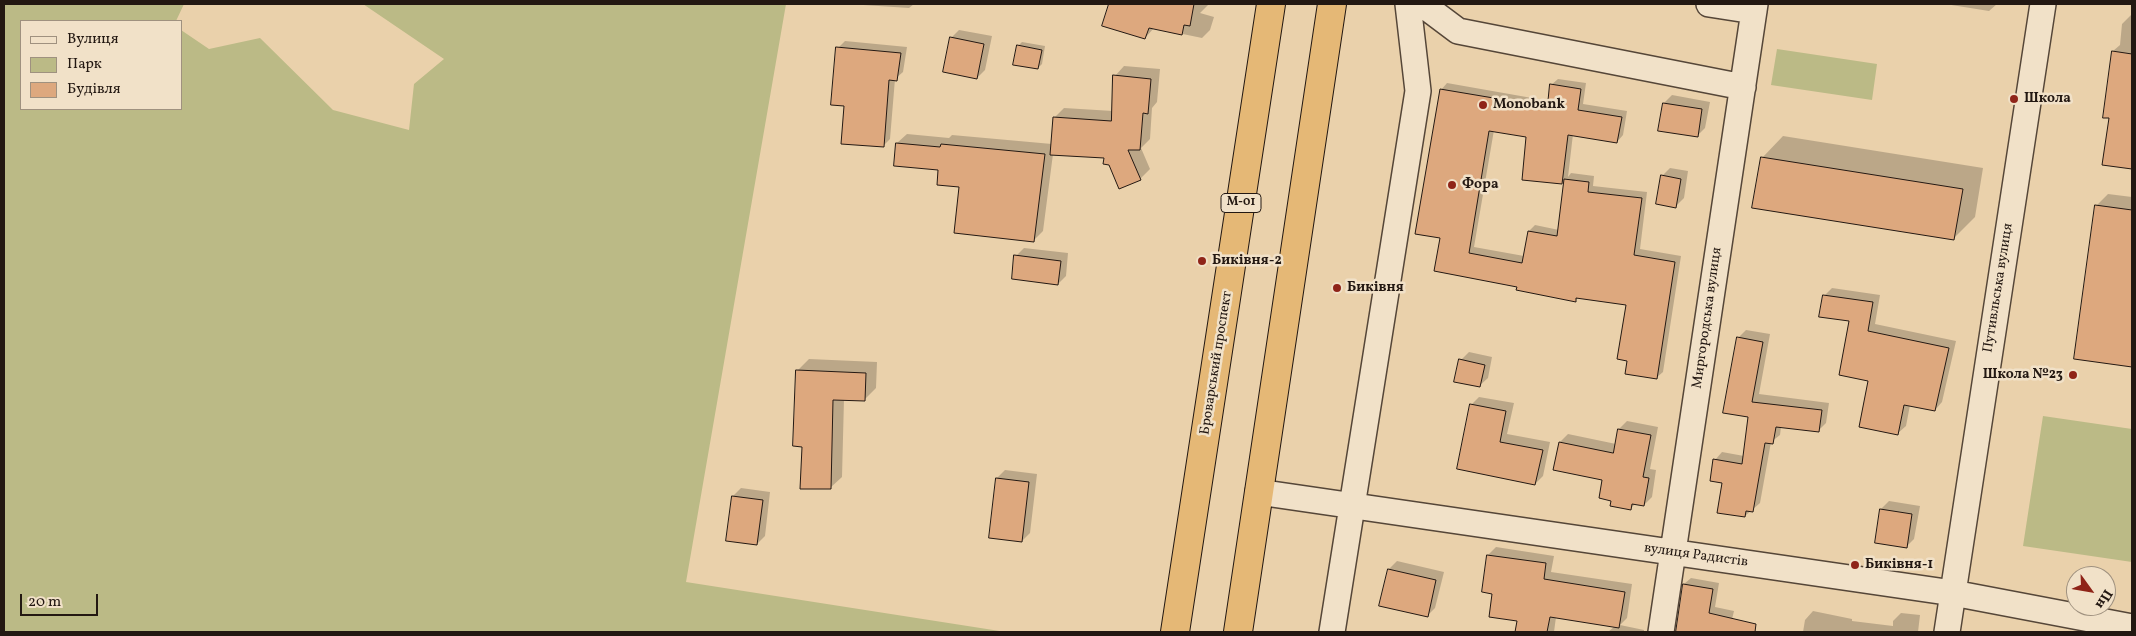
<!DOCTYPE html>
<html>
<head>
<meta charset="utf-8">
<style>
  body { margin:0 }
  #map { position:relative; width:2136px; height:636px; overflow:hidden; background:#ead1ab; font-family:Vollkorn,serif }
  canvas { display:block }
  .frame { position:absolute; inset:0; border:5px solid #231812; pointer-events:none }
  .legend { position:absolute; left:20px; top:20px; width:162px; height:90px; box-sizing:border-box; background:#f1e1c8; border:1px solid #9f917f; margin:0; padding:6px 9px; list-style:none; font-size:15px; color:#231812 }
  .legend li { display:flex; align-items:center; gap:10px; height:25px }
  .legend b { width:25px; border:1px solid #9f917f }
  .north { position:absolute; left:2066px; top:566px; width:50px; height:50px; box-sizing:border-box; background:#f1e1c8; border:1px solid #9f917f; border-radius:50%; rotate:122deg; font-size:14px; font-weight:700; line-height:20px; text-align:center; color:#231812 }
  .north::after { content:''; display:block; margin:auto; width:18px; height:22px; background:#8f2418; clip-path:polygon(50% 0,100% 100%,50% 72%,0 100%) }
  .scale { position:absolute; left:20px; top:594px; width:78px; height:22px; box-sizing:border-box; border:2px solid #231812; border-top:0; padding-left:6px; font-size:15px; line-height:18px; white-space:nowrap; color:#231812; -webkit-text-stroke:4px #f1e1c8; paint-order:stroke }
</style>
</head>
<body>
<div id="map">
<canvas width="2136" height="636"></canvas>
<div class="frame"></div>
<ul class="legend">
<li><b style="height:6px;background:#f1e1c8"></b>Вулиця</li>
<li><b style="height:14px;background:#bbba86"></b>Парк</li>
<li><b style="height:14px;background:#dda87e"></b>Будівля</li>
</ul>
<div class="north">Пн</div>
<div class="scale">20 m</div>
</div>
<script>
const ctx = document.querySelector('canvas').getContext('2d');
ctx.lineJoin = 'round';
function fill(path, color) { ctx.fillStyle = color; ctx.fill(path, 'evenodd'); }
function stroke(path, color, width, dash) { ctx.strokeStyle = color; ctx.lineWidth = width; ctx.lineCap = dash ? 'butt' : 'round'; ctx.setLineDash(dash || []); ctx.stroke(path); }
function label(font, color, halo, rows, align = 'center') {
  ctx.font = font + ' Vollkorn,serif'; ctx.lineWidth = 5; ctx.setLineDash([]); ctx.textBaseline = 'middle'; ctx.strokeStyle = halo; ctx.fillStyle = color; for (const [text, x, y, turn = 0] of rows) {
    ctx.save(); ctx.translate(x, y); ctx.rotate((+turn || 0) * Math.PI / 180); ctx.textAlign = isNaN(turn) ? turn : align; if (halo) ctx.strokeText(text, 0, 0); ctx.fillText(text, 0, 0); ctx.restore();
  }
}
const green = new Path2D(`
  M 4,4 L 184,4 L 176,21 L 21,21 L 21,109 L 181,109 L 181,30 L 209,49 L 260,38 L 333,110 L 409,130 L 414,84 L 444,59 L 363,4 L 786,4 L 686,582 L 1006,632 L 4,632 Z
  M 1777,49 L 1877,64 L 1872,100 L 1771,85 Z
  M 2043,416 L 2132,429 L 2132,562 L 2023,546 Z`);
const shadow = new Path2D(`
  M 848,4 L 914,4 L 909,8 Z
  M 1110,4 L 1209,4 L 1200,13 L 1214,17 L 1210,30 L 1202,38 L 1154,28 L 1145,38 L 1104,25 Z
  M 1945,4 L 1997,4 L 1989,11 Z
  M 2132,14 L 2132,168 L 2104,164 L 2110,117 L 2113,51 L 2120,45 L 2122,24 Z
  M 959,30 L 992,36 L 985,70 L 977,78 L 951,38 Z
  M 845,41 L 907,47 L 903,72 L 895,79 L 890,139 L 883,146 L 845,105 L 838,48 Z
  M 1022,42 L 1045,46 L 1042,64 L 1038,68 L 1018,46 Z
  M 1124,66 L 1160,69 L 1157,102 L 1152,108 L 1150,139 L 1141,148 L 1150,169 L 1140,179 L 1110,164 L 1105,157 L 1053,154 L 1043,231 L 1033,241 L 940,169 L 897,143 L 907,134 L 949,138 L 952,135 L 1052,144 L 1054,118 L 1064,108 L 1113,111 L 1115,76 Z
  M 1558,79 L 1586,83 L 1583,104 L 1627,111 L 1623,135 L 1617,142 L 1573,134 L 1568,177 L 1571,173 L 1594,176 L 1593,186 L 1647,192 L 1640,249 L 1681,256 L 1663,372 L 1656,378 L 1629,360 L 1627,304 L 1579,297 L 1575,301 L 1519,286 L 1441,237 L 1441,90 L 1447,83 L 1549,101 L 1551,85 ZM 1494,130 L 1528,136 L 1562,183 L 1565,179 L 1559,230 L 1535,225 L 1529,231 L 1524,256 L 1474,247 Z
  M 1672,95 L 1710,102 L 1705,128 L 1697,136 L 1664,103 Z
  M 1783,136 L 1983,168 L 1975,217 L 1954,238 L 1762,158 Z
  M 1670,168 L 1688,171 L 1684,198 L 1676,206 L 1662,176 Z
  M 2108,194 L 2132,197 L 2132,366 L 2075,358 L 2096,206 Z
  M 1024,248 L 1068,253 L 1066,276 L 1058,284 L 1016,256 Z
  M 1832,288 L 1880,295 L 1875,324 L 1956,341 L 1942,402 L 1935,410 L 1910,405 L 1906,426 L 1898,433 L 1869,380 L 1850,320 L 1824,296 Z
  M 1746,330 L 1770,334 L 1759,394 L 1829,403 L 1826,423 L 1818,431 L 1781,427 L 1780,435 L 1771,442 L 1760,503 L 1745,516 L 1724,482 L 1715,460 L 1722,452 L 1744,456 L 1750,416 L 1738,338 Z
  M 1469,352 L 1492,357 L 1488,378 L 1479,386 L 1461,360 Z
  M 809,359 L 877,362 L 876,388 L 864,400 L 844,399 L 842,477 L 830,488 L 803,446 L 797,371 Z
  M 1479,397 L 1514,403 L 1507,434 L 1550,442 L 1543,476 L 1535,484 L 1459,468 L 1471,405 Z
  M 1627,421 L 1658,427 L 1650,469 L 1656,470 L 1652,497 L 1644,505 L 1635,504 L 1630,509 L 1612,500 L 1604,479 L 1560,442 L 1568,434 L 1616,444 L 1619,429 Z
  M 1005,470 L 1037,474 L 1030,533 L 1022,541 L 997,478 Z
  M 741,488 L 770,492 L 765,536 L 757,544 L 727,540 L 733,496 Z
  M 1889,501 L 1920,506 L 1914,539 L 1906,547 L 1881,509 Z
  M 1496,547 L 1554,556 L 1551,572 L 1632,584 L 1627,618 L 1620,625 L 1644,630 L 1644,632 L 1608,632 L 1615,626 L 1556,617 L 1554,632 L 1517,632 L 1518,620 L 1493,593 L 1488,555 Z
  M 1397,561 L 1444,572 L 1435,608 L 1427,616 L 1381,605 L 1389,569 Z
  M 1691,578 L 1719,583 L 1715,607 L 1734,611 L 1729,632 L 1699,632 L 1704,613 L 1684,584 Z
  M 1813,611 L 1852,619 L 1852,621 L 1893,626 L 1893,621 L 1901,613 L 1920,615 L 1918,632 L 1803,632 L 1805,620 Z`);
const building = new Path2D(`
  M 1109,4 L 1194,4 L 1190,26 L 1184,25 L 1182,35 L 1149,28 L 1145,39 L 1102,26 Z
  M 950,37 L 984,44 L 977,79 L 943,72 Z
  M 1017,45 L 1042,50 L 1038,69 L 1013,65 Z
  M 836,47 L 901,53 L 897,81 L 889,80 L 884,147 L 841,144 L 844,106 L 831,105 Z
  M 2112,51 L 2132,54 L 2132,169 L 2102,165 L 2109,118 L 2103,118 Z
  M 1113,75 L 1151,79 L 1148,114 L 1143,113 L 1140,150 L 1128,150 L 1141,180 L 1119,189 L 1109,165 L 1103,164 L 1104,158 L 1050,155 L 1053,117 L 1111,121 Z
  M 1550,84 L 1581,89 L 1578,110 L 1622,117 L 1617,143 L 1568,135 L 1562,184 L 1522,180 L 1526,137 L 1489,131 L 1469,253 L 1522,263 L 1528,231 L 1557,236 L 1564,179 L 1589,182 L 1588,192 L 1642,198 L 1634,255 L 1675,262 L 1657,379 L 1625,374 L 1627,361 L 1617,359 L 1626,305 L 1576,298 L 1576,302 L 1516,290 L 1517,287 L 1434,271 L 1440,238 L 1415,234 L 1440,89 L 1547,107 Z
  M 1663,103 L 1702,109 L 1698,137 L 1658,131 Z
  M 896,143 L 940,147 L 941,144 L 1045,154 L 1034,242 L 954,233 L 959,187 L 937,185 L 938,170 L 894,166 Z
  M 1761,157 L 1963,189 L 1954,240 L 1752,208 Z
  M 1661,175 L 1681,179 L 1676,208 L 1656,204 Z
  M 2095,205 L 2132,210 L 2132,367 L 2074,359 Z
  M 1014,255 L 1061,261 L 1058,285 L 1012,279 Z
  M 1823,295 L 1873,302 L 1868,331 L 1949,348 L 1935,411 L 1904,405 L 1898,435 L 1859,427 L 1868,381 L 1839,375 L 1849,321 L 1819,317 Z
  M 1737,337 L 1763,342 L 1752,402 L 1822,410 L 1819,432 L 1776,427 L 1773,444 L 1765,443 L 1753,512 L 1746,511 L 1745,517 L 1717,513 L 1722,483 L 1710,481 L 1713,459 L 1742,464 L 1748,417 L 1723,413 Z
  M 1459,359 L 1485,365 L 1480,387 L 1454,382 Z
  M 796,370 L 866,373 L 865,401 L 833,400 L 831,489 L 800,489 L 802,447 L 793,446 Z
  M 1470,404 L 1506,411 L 1500,442 L 1543,450 L 1535,485 L 1457,469 Z
  M 1618,429 L 1651,435 L 1643,477 L 1649,478 L 1644,506 L 1632,504 L 1631,510 L 1610,506 L 1611,501 L 1599,498 L 1602,480 L 1553,470 L 1559,442 L 1613,453 Z
  M 996,478 L 1029,482 L 1022,542 L 989,538 Z
  M 732,496 L 763,500 L 757,545 L 726,541 Z
  M 1880,509 L 1912,514 L 1907,548 L 1875,543 Z
  M 1487,555 L 1546,563 L 1544,579 L 1625,592 L 1619,628 L 1550,617 L 1547,632 L 1515,632 L 1517,621 L 1489,617 L 1492,594 L 1482,592 Z
  M 1388,569 L 1436,580 L 1428,617 L 1379,606 Z
  M 1683,584 L 1713,589 L 1709,613 L 1756,624 L 1755,632 L 1676,632 Z`);
const street = new Path2D(`
  M 1422,4 L 1458,31 L 1743,87
  M 1709,4 L 1754,11
  M 1258,492 L 1953,593 L 2132,627
  M 1332,632 L 1418,91 L 1408,4
  M 1661,632 L 1755,4
  M 1947,632 L 2043,4`);
const highway = new Path2D(`
  M 1175,632 L 1271,4
  M 1238,632 L 1332,4`);
const markers = [
  [2014,99,5,"#8f2418"],
  [1483,105,5,"#8f2418"],
  [1452,185,5,"#8f2418"],
  [1202,261,5,"#8f2418"],
  [1337,288,5,"#8f2418"],
  [2073,375,5,"#8f2418"],
  [1855,565,5,"#8f2418"]
];
const shields = [
  [1241,203,40]
];
const shieldNames = [
  ["М-01",1241,203]
];
const poiNames = [
  ["Школа",2024,99],
  ["Monobank",1493,105],
  ["Фора",1462,185],
  ["Бикiвня-2",1212,261],
  ["Бикiвня",1347,288],
  ["Школа №23",2063,375,"right"],
  ["Бикiвня-1",1865,565]
];
const streetNames = [
  ["Путивльська вулиця",1999,288,-81],
  ["Миргородська вулиця",1708,318,-82],
  ["Броварський проспект",1217,363,-81],
  ["вулиця Радистів",1696,556,8]
];
fill(green, '#bbba86');
fill(shadow, '#0003');
fill(building, '#dda87e');
stroke(building, '#231812', 1);
stroke(street, '#554638', 28);
stroke(highway, '#231812', 30);
stroke(street, '#f1e1c8', 25);
stroke(highway, '#e5b876', 28);
for (const [x, y, r, color] of markers) { const dot = new Path2D(); dot.arc(x, y, r, 0, 2 * Math.PI); ctx.fillStyle = color; ctx.fill(dot); stroke(dot, '#f1e1c8', 2); }
for (const [x, y, w] of shields) { const box = new Path2D(); box.roundRect(x - w / 2, y - 9.5, w, 19, 4); ctx.fillStyle = '#f1e1c8'; ctx.fill(box); stroke(box, '#231812', 1); }
label('bold 12px', '#231812', null, shieldNames);
label('bold 14px', '#231812', '#f1e1c8', poiNames, 'left');
label('14px', '#231812', '#f1e1c8', streetNames);
</script>
</body>
</html>
